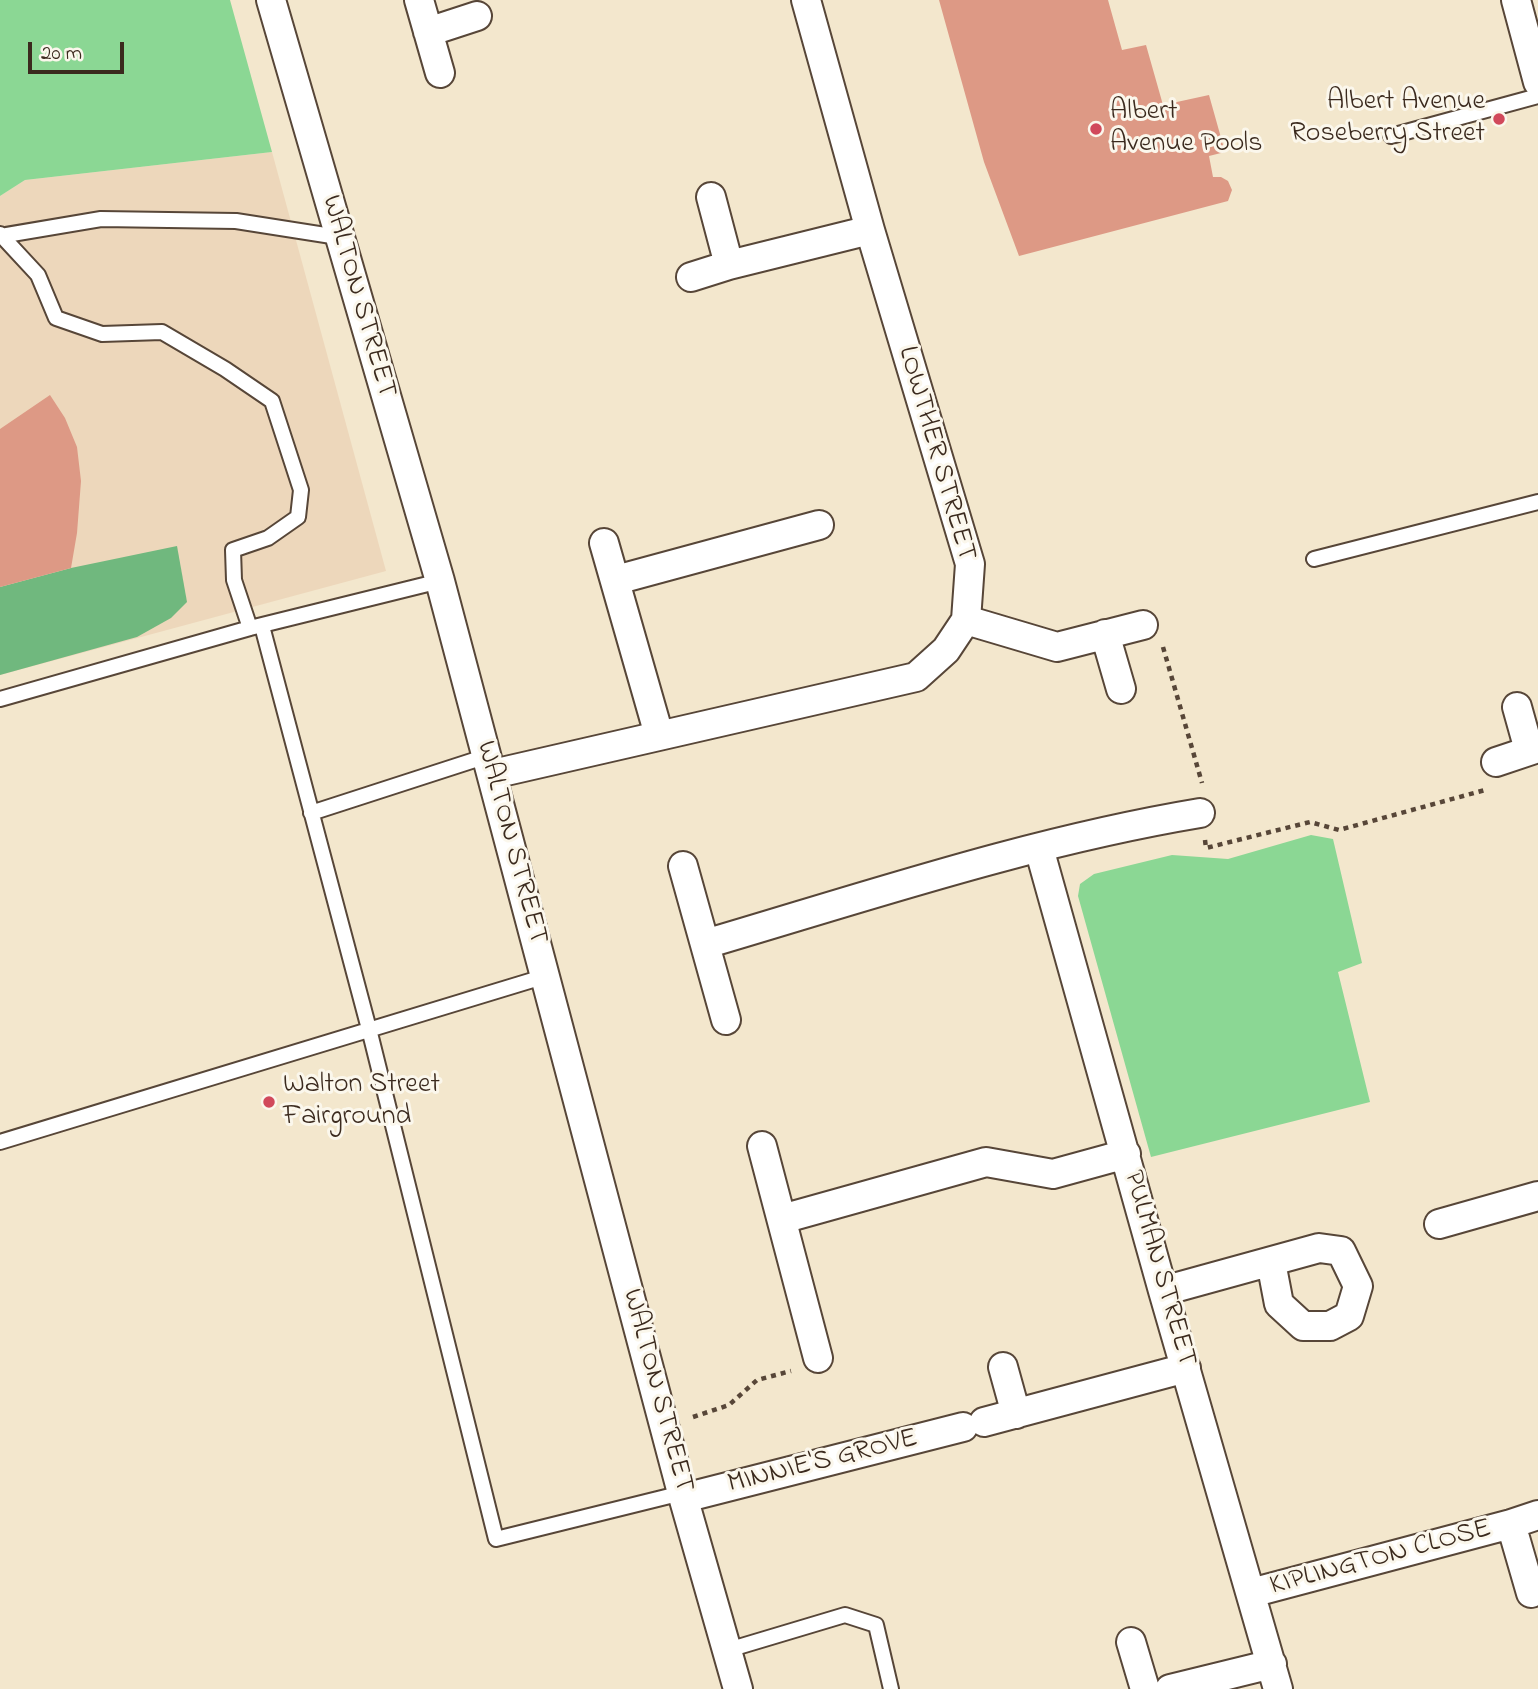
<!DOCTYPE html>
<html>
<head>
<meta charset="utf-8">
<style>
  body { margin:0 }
  #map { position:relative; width:1538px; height:1689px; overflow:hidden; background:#f3e7cd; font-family:"Indie Flower",sans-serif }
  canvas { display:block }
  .scale { position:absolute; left:28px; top:42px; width:96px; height:32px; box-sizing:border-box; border:4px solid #3b2a1e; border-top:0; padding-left:9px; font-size:21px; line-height:24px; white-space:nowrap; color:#3b2a1e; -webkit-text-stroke:5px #fbf7ec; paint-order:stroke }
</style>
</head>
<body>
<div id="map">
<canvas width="1538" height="1689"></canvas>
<div class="scale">20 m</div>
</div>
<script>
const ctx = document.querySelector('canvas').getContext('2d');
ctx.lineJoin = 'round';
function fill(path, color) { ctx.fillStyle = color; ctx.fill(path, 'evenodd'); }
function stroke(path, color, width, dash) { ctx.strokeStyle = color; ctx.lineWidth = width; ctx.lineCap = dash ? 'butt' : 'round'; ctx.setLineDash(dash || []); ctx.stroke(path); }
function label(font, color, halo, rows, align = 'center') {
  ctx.font = font + ' "Indie Flower",sans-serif'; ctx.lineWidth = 6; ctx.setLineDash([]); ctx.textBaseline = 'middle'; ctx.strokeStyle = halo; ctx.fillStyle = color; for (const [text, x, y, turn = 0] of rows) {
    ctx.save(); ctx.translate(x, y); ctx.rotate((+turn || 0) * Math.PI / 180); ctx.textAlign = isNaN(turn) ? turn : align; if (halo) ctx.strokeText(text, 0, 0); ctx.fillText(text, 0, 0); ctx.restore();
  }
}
const built = new Path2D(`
  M 272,152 L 386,571 L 0,675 L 0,196 L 25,180 Z`);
const green = new Path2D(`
  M 0,0 L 230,0 L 272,152 L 25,180 L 0,196 Z
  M 1311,835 L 1333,839 L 1362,963 L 1338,972 L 1370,1102 L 1151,1157 L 1078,896 L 1080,884 L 1094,874 L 1172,855 L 1228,859 Z`);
const forest = new Path2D(`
  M 177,546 L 187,602 L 171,618 L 137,637 L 0,675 L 0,587 L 71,568 Z`);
const building = new Path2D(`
  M 939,0 L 1108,0 L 1122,50 L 1146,45 L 1163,105 L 1209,95 L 1225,152 L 1209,156 L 1213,177 L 1221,177 L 1228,181 L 1232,190 L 1228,201 L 1019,256 L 984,162 Z
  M 50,395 L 65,418 L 77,447 L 81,481 L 77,533 L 71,568 L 0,587 L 0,429 Z`);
const path = new Path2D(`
  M 1163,647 L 1202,783
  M 1205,840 L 1206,848 L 1310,822 L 1339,830 L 1485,790
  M 693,1417 L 729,1405 L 757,1380 L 791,1371`);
const lane = new Path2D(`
  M 1391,136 L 1538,96
  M 0,234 L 38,275 L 56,318 L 102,334 L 162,332 L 225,369 L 272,401 L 301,490 L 298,517 L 268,538 L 233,550 L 234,580 L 250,628
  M 0,236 L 101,219 L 236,221 L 338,237
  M 1314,559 L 1538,502
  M 262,626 L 369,1029 L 496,1539 L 682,1493
  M 0,699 L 250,628 L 440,581
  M 311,813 L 487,756
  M 0,1142 L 546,976
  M 728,1650 L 845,1615 L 876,1625 L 891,1689`);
const street = new Path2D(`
  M 271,0 L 440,581 L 682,1493 L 738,1689
  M 419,0 L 440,73
  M 1516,0 L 1538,82
  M 428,32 L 477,16
  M 711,197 L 729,265
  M 691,277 L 729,265 L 870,230
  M 604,543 L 659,735
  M 616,580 L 819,525
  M 966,620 L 1057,647 L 1143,625
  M 1105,634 L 1121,689
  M 1517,707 L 1529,750
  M 1496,762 L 1538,748
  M 493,774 L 916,677 L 946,650 L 966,620 L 970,564 L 870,230 L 806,0
  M 1039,848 L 1163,1291 L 1278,1689
  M 683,866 L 726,1020
  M 705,944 C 868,896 1032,841 1200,813
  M 762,1146 L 818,1358
  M 782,1219 L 986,1162 L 1053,1174 L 1126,1154
  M 1439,1224 L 1538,1196
  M 1163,1291 L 1319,1248 L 1341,1251 L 1358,1286 L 1349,1316 L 1330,1326 L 1303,1326 L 1279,1304 L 1271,1262
  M 1003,1367 L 1016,1414
  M 984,1422 L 1186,1368
  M 684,1498 L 963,1427
  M 1511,1524 L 1531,1593
  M 1251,1593 L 1511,1524 L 1538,1515
  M 1131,1642 L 1145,1689
  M 1170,1689 L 1272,1664`);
const markers = [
  [1499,119,7,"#d1495b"],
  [1096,129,7,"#d1495b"],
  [269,1102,7,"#d1495b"]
];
const poiNames = [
  ["Albert Avenue",1485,103,"right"],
  ["Roseberry Street",1485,135,"right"],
  ["Albert",1110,113],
  ["Avenue Pools",1110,145],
  ["Walton Street",283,1086],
  ["Fairground",283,1118]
];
const streetNames = [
  ["WALTON STREET",357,297,74],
  ["LOWTHER STREET",935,454,74],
  ["WALTON STREET",510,843,75],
  ["PULMAN STREET",1158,1269,74],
  ["WALTON STREET",656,1391,75],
  ["MINNIE'S GROVE",823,1463,-14],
  ["KIPLINGTON CLOSE",1381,1559,-15]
];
fill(built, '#edd7bb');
fill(green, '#8bd794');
fill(forest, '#70b87e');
fill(building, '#dd9985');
stroke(lane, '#574638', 18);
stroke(street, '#574638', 32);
stroke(path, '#574638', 4.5, [5, 5]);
stroke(lane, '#fff', 14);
stroke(street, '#fff', 28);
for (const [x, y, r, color] of markers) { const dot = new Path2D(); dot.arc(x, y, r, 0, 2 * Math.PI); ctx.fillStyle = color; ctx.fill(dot); stroke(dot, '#fbf7ec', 2.5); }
label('28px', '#3b2a1e', '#fbf7ec', poiNames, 'left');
label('28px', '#3b2a1e', '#fbf7ec', streetNames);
</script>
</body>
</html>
